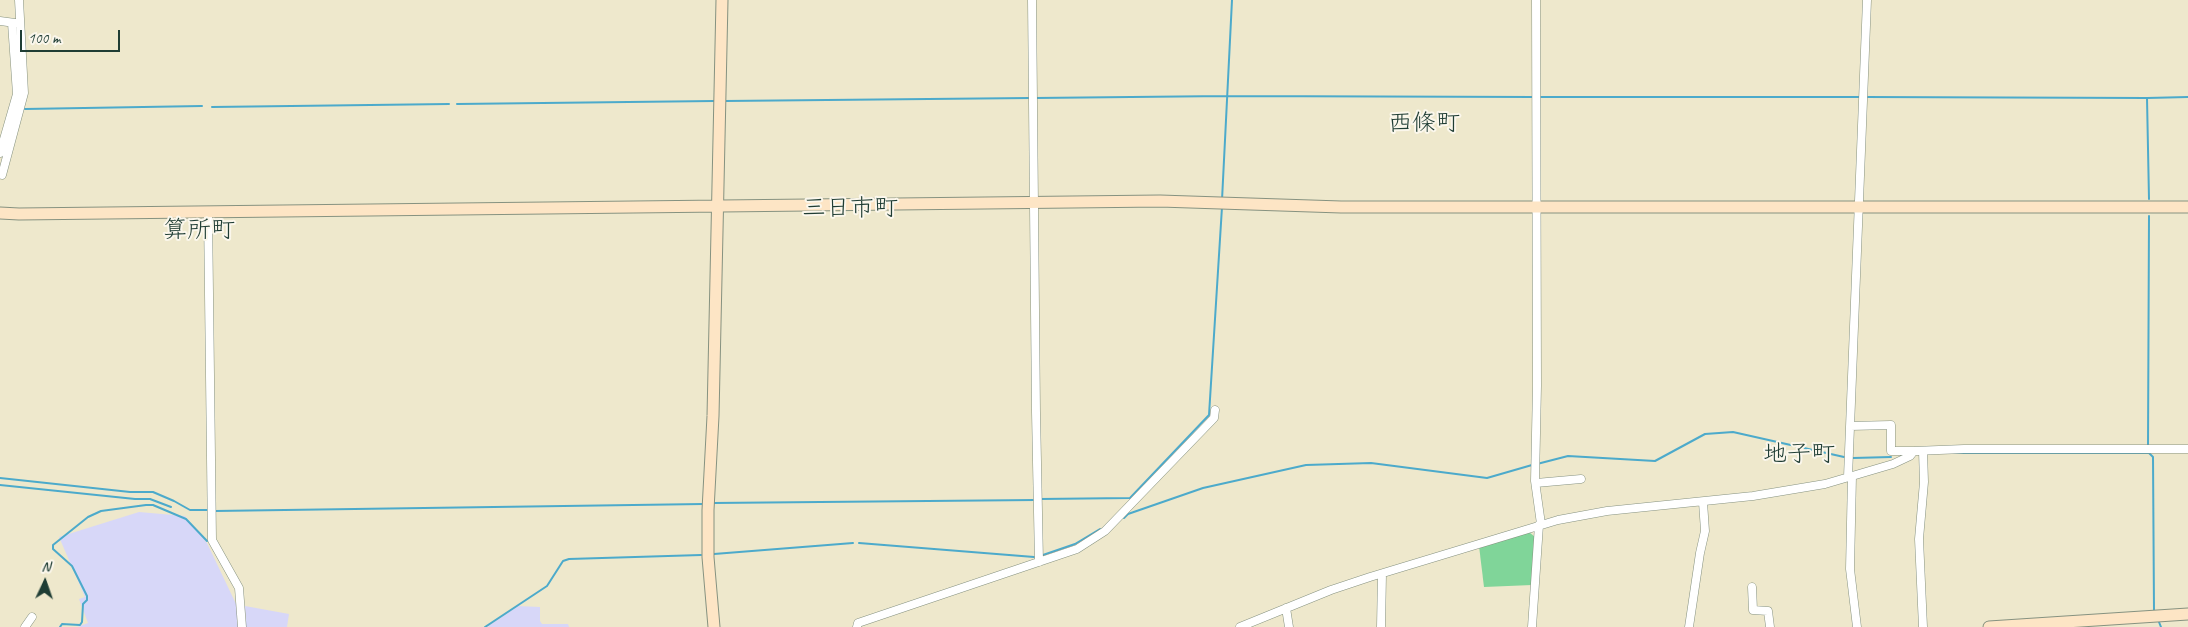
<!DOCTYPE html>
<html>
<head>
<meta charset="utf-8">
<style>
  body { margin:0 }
  #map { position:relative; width:2188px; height:627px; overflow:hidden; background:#eee8cc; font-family:Caveat,sans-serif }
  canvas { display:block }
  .north { position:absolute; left:20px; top:557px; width:50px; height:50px; -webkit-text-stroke:4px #fbf7ec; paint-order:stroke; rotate:3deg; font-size:14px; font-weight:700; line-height:20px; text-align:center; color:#1f3d34 }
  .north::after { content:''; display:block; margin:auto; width:18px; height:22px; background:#1f3d34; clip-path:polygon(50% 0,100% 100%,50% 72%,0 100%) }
  .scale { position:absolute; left:20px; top:30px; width:100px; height:22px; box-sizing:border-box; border:2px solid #1f3d34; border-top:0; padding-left:6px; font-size:15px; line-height:18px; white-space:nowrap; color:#1f3d34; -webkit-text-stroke:4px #fbf7ec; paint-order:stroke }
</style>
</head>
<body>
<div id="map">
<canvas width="2188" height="627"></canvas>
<div class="north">N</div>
<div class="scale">100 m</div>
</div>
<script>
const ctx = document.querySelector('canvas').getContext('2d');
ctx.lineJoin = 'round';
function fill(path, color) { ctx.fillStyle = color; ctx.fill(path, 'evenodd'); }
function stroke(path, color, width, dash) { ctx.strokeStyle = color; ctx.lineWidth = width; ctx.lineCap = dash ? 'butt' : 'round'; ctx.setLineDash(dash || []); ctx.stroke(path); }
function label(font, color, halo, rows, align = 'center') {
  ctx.font = font + ' Caveat,"Klee One",sans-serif'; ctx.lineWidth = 4; ctx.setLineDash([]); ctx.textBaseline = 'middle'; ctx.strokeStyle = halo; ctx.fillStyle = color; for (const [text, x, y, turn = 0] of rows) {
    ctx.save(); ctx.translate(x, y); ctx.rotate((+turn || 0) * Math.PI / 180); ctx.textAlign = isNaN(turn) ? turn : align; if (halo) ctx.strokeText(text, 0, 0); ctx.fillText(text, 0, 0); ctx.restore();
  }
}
const built = new Path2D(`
  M 139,512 L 185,516 L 207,543 L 237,606 L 239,627 L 77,627 L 88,623 L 79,599 L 85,597 L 59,537 Z
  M 245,606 L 289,614 L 287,627 L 246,627 Z
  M 518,606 L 540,607 L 540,621 L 542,624 L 568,624 L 569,627 L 487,627 Z`);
const green = new Path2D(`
  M 1529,532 L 1535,537 L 1532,585 L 1484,587 L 1479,546 Z`);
const stream = new Path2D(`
  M 1538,97 L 1860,97
  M 1865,97 L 2147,98
  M 1035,98 L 1227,96 L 1533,97
  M 725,101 L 1030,98
  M 457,104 L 714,101
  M 212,107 L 449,104
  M 25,109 L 202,106
  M 2149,199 L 2147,98 L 2188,97
  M 1222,200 L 1232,0
  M 2148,446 L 2149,216
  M 1944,453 L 2148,453
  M 2149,453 L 2153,457 L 2154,611
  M 1853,458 L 1891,457
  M 1537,464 L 1568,456 L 1655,461 L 1705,434 L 1733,432 L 1844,457
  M 0,478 L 130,492 L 153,492 L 174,501 L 190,510 L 210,510
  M 0,485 L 135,499 L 150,499 L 171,507
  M 1040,499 L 1130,498 L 1209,415 L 1222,207
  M 713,503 L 1035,500
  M 215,511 L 703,504
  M 1124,518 L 1128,514 L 1203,488 L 1306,465 L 1371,463 L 1487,478 L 1532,465
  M 859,543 L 1034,557
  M 714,554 L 853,543
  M 1043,555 L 1075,544 L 1100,529
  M 2159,622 L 2161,627
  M 60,627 L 62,624 L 80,625 L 82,622 L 83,604 L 87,600 L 87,596 L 72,566 L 53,549 L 53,545 L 88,517 L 101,511 L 146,505 L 153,505 L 186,519 L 207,541
  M 485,627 L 547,586 L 563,561 L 569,559 L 701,555`);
const street = new Path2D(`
  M 1032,0 L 1036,412 L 1039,562
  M 1536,0 L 1537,386 L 1535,481 L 1541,524
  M 0,21 L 15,23
  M 0,153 L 17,94 L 12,23
  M 2,175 L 24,93 L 19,0
  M 208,212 L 212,540 L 239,588 L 242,627
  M 1850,426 L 1891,425 L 1891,451 L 1914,451
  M 1852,476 L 1850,569 L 1857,627
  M 1848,477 L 1867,0
  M 1536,483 L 1581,479
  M 1752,587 L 1753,610 L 1768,611 L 1770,627
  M 1286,608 L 1289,627
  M 25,627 L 32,617
  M 857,627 L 858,623 L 1077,549 L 1105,531 L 1214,418 L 1215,410
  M 1240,627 L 1331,590 L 1370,577 L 1558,520 L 1607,511 L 1753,496 L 1825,484 L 1893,464 L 1910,456 L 1914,451 L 1964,449 L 2188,449
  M 1381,627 L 1382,574
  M 1532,627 L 1539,525
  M 1689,627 L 1700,553 L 1705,531 L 1703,502
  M 1923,627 L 1919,539 L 1924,482 L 1923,451`);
const secondary = new Path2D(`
  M 0,213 L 19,214 L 1160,201 L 1341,207 L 2188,207
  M 714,627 L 708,557 L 708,510 L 713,416 L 722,0
  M 1989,627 L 2188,614`);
const quarterNames = [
  ["西條町",1424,124],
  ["三日市町",850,209],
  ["算所町",199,231],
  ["地子町",1799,455]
];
fill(built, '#d7d7f8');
fill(green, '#80d599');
stroke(stream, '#4caacb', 2);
stroke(street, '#869280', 9);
stroke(secondary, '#869280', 13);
stroke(street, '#fff', 8);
stroke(secondary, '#fde5c5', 11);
label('24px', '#1f3d34', '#fbf7ec', quarterNames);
</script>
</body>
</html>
